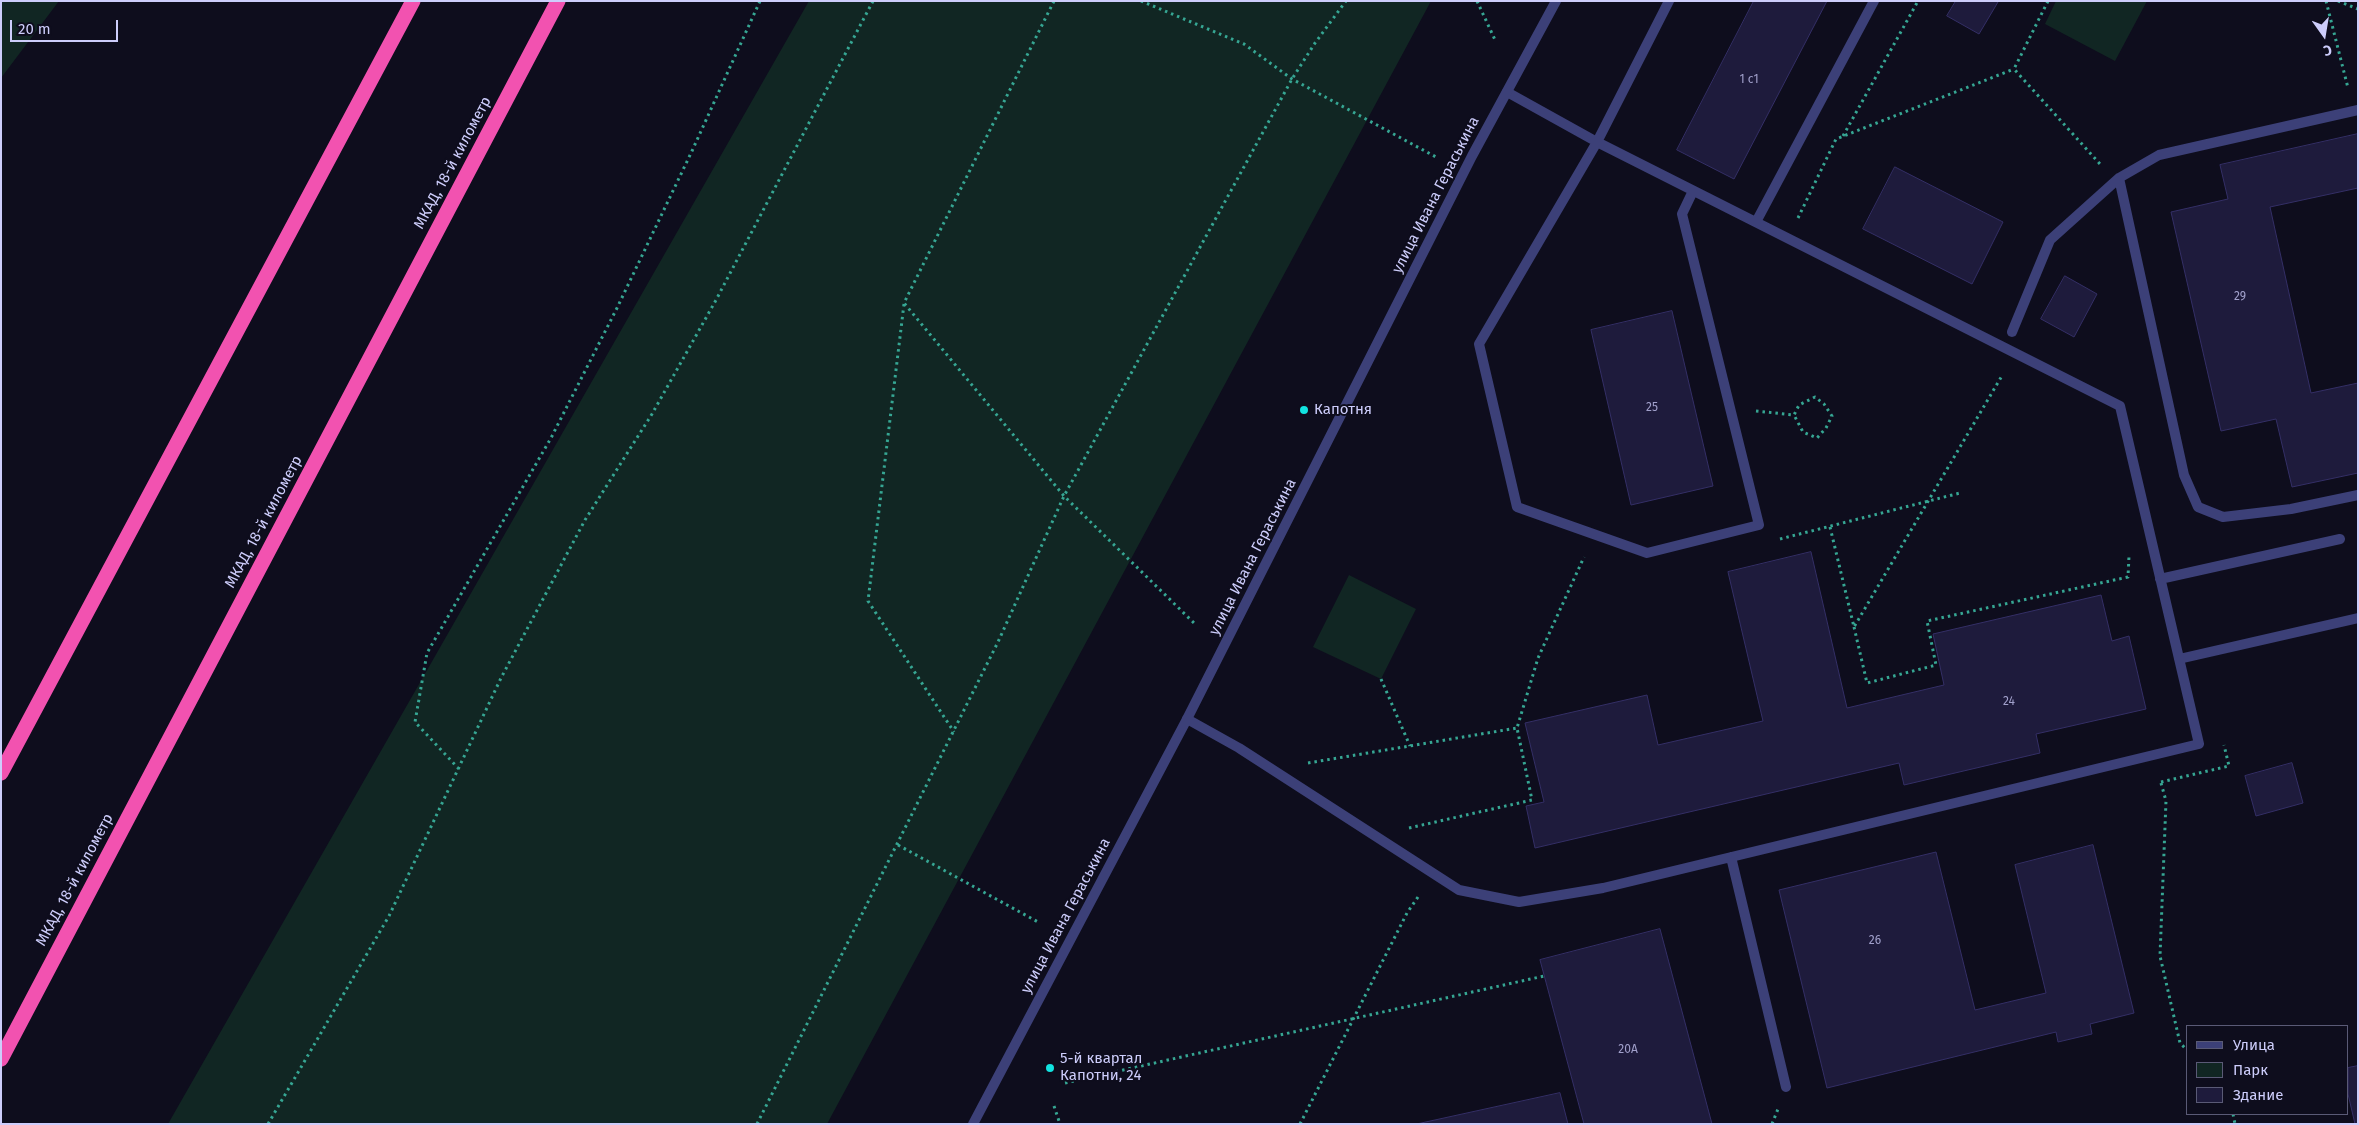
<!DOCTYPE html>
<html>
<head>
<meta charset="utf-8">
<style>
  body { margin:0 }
  #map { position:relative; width:2359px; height:1125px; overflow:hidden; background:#0e0d1d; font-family:"Fira Sans",sans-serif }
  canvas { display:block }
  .frame { position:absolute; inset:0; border:2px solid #cdcdfb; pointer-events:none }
  .legend { position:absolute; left:2186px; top:1025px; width:162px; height:90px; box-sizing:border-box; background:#0e0d1d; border:1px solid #5a5a76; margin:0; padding:6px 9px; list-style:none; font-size:15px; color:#cdcdfb }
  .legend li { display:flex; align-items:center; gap:10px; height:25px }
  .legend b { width:25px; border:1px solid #5a5a76 }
  .north { position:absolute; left:2299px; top:10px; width:50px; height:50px; -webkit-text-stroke:4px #0e0d1d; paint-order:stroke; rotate:167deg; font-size:14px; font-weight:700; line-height:20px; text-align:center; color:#cdcdfb }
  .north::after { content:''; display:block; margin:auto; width:18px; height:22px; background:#cdcdfb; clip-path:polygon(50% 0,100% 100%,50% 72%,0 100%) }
  .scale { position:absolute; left:10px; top:20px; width:108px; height:22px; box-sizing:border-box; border:2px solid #cdcdfb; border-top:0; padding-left:6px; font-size:15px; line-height:18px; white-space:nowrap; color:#cdcdfb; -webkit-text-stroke:4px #0e0d1d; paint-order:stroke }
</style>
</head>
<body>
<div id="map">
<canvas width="2359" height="1125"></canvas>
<div class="frame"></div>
<ul class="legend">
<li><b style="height:6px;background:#3c4078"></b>Улица</li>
<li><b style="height:14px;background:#112623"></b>Парк</li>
<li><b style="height:14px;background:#1e1b3c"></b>Здание</li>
</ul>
<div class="north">С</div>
<div class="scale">20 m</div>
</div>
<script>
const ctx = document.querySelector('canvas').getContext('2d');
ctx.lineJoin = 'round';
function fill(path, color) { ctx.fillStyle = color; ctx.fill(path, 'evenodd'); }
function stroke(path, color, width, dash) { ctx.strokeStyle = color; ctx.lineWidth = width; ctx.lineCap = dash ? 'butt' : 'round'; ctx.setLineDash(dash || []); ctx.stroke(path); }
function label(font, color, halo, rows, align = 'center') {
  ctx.font = font + ' "Fira Sans",sans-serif'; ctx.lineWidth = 4; ctx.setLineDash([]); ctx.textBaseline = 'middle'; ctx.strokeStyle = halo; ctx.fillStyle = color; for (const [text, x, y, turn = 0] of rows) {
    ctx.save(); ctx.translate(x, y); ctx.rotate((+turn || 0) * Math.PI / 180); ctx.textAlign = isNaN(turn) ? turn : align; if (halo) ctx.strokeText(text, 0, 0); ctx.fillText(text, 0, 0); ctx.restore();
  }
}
const green = new Path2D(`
  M 1,1 L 59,1 L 1,78 Z
  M 809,1 L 1431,1 L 827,1124 L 168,1124 Z
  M 2056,1 L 2147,1 L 2115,61 L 2045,24 Z
  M 1349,575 L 1416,609 L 1381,679 L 1313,647 Z`);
const building = new Path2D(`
  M 1754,1 L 1827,1 L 1734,179 L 1677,150 Z
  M 1956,1 L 1996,1 L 1998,2 L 1979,34 L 1947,16 Z
  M 2358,134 L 2358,188 L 2270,207 L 2311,393 L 2358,383 L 2358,473 L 2292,487 L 2276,419 L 2221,431 L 2171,212 L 2228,199 L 2220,165 Z
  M 1895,167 L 2003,222 L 1972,284 L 1863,229 Z
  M 2065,276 L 2097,294 L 2074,337 L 2041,319 Z
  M 1672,311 L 1713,486 L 1631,505 L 1591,330 Z
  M 1811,552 L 1847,708 L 1944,685 L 1933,634 L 2101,595 L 2112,641 L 2129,636 L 2146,709 L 2036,734 L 2040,753 L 1904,785 L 1899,763 L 1535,848 L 1526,806 L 1544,802 L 1525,723 L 1647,695 L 1658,745 L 1763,721 L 1728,572 Z
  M 2292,763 L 2303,803 L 2256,816 L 2245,776 Z
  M 2093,845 L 2134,1013 L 2090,1024 L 2092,1034 L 2058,1042 L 2056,1032 L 1827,1088 L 1779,890 L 1936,852 L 1975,1010 L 2046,993 L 2015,865 Z
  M 1660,929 L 1712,1124 L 1584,1124 L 1540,960 Z
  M 2358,1066 L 2358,1124 L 2355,1124 L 2348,1094 L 2348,1068 Z
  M 1560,1093 L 1568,1124 L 1417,1124 Z`);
const path = new Path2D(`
  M 1054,1 L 904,303 L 1064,496 L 1194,623
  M 1141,1 L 1244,44 L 1292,79 L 1436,157
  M 1477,1 L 1496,42
  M 2048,1 L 2014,69 L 2100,164
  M 2326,1 L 2348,88
  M 2338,1 L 2358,9
  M 1843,136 L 1918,1
  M 1798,218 L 1836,139 L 2014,69
  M 904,304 L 868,601 L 954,732
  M 1756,411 L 1794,415 L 1799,405 L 1815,397 L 1824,404 L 1832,416 L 1826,428 L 1817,438 L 1803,432 L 1794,415
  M 1830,527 L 1854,627 L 2003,374
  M 1780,539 L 1960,493
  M 1854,627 L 1867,683 L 1936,665 L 1927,621 L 2128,577 L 2129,556
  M 1381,679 L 1410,746
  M 1308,763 L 1517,728
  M 459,769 L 415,722 L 427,653 L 551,438 L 617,308 L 692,151 L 760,1
  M 2161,782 L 2229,766 L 2224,745
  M 2161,783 L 2166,801 L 2160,956 L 2180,1043 L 2188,1051
  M 1409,828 L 1532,800 L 1517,728 L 1538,658 L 1584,557
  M 898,845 L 1038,922
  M 1065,1083 L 1544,976
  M 1054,1106 L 1060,1124
  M 2233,1114 L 2235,1124
  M 268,1124 L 389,916 L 501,678 L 585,520 L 652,414 L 716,300 L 873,1
  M 757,1124 L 998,642 L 1064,496 L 1292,79 L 1315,43 L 1346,1
  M 1300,1124 L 1407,913 L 1420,894
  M 1772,1124 L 1778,1109`);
const lane = new Path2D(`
  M 1669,1 L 1597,142 L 1479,344 L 1517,507 L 1647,553 L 1759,525 L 1682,214 L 1693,191
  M 2119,178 L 2184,475 L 2198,507 L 2223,517 L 2291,509 L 2358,495
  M 1756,222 L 1874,1
  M 2012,332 L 2050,240 L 2119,178 L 2159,155 L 2358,110
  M 2160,579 L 2340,539
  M 2179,659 L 2358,618
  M 1187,719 L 1239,748 L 1459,890 L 1519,902 L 1603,888 L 2199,744 L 2120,406 L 1597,142 L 1507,92
  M 1731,857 L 1786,1087`);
const street = new Path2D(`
  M 973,1124 L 1187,719 L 1472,156 L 1556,1`);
const highway = new Path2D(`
  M 1,773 L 413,1
  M 1,1059 L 558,1`);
const markers = [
  [1304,410,5,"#12e3e0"],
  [1050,1068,5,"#12e3e0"]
];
const numberNames = [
  ["1 с1",1749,80],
  ["29",2240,297],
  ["25",1652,408],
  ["24",2009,702],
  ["26",1875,941],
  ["20А",1628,1050]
];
const streetNames = [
  ["МКАД, 18-й километр",453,163,-62],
  ["улица Ивана Гераськина",1436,195,-63],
  ["МКАД, 18-й километр",264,522,-62],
  ["улица Ивана Гераськина",1253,557,-63],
  ["МКАД, 18-й километр",75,880,-62],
  ["улица Ивана Гераськина",1066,916,-62]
];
const poiNames = [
  ["Капотня",1314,410],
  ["5-й квартал",1060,1059],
  ["Капотни, 24",1060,1076]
];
fill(green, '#112623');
fill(building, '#1e1b3c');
stroke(building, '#342f66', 1);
stroke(path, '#36a693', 3, [2.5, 4]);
stroke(lane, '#3c4078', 10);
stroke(street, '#3c4078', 10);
stroke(highway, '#f252b0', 15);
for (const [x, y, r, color] of markers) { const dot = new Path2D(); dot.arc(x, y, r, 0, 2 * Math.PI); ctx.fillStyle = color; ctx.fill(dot); stroke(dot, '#0e0d1d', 2); }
label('12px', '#a1a0cb', null, numberNames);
label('15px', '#cdcdfb', '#0e0d1d', streetNames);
label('15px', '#cdcdfb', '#0e0d1d', poiNames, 'left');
</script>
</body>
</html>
